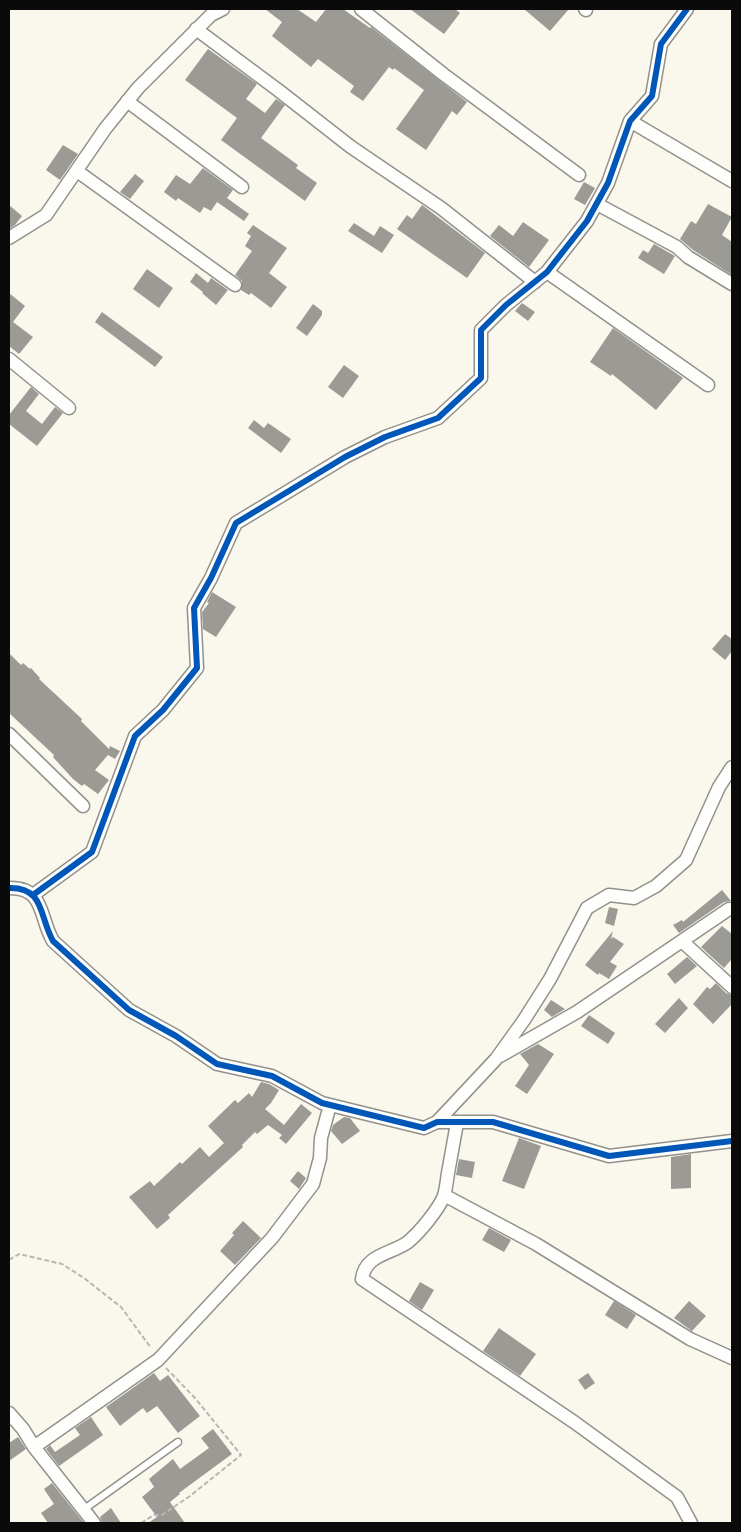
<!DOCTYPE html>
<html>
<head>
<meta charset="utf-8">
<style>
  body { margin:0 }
  #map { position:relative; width:741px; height:1532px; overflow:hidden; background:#faf8ed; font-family:"PT Serif",serif }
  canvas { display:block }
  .frame { position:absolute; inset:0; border:10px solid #0a0a0a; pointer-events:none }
</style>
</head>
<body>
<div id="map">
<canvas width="741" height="1532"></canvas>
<div class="frame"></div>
</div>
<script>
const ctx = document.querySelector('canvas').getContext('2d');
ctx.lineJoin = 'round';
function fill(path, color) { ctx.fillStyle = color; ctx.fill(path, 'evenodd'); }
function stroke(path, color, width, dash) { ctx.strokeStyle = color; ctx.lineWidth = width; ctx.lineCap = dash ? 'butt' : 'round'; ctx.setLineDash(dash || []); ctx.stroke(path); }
const building = new Path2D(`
  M 265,9 L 297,9 L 316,22 L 326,9 L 343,9 L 370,28 L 371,27 L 467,102 L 457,115 L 452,111 L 426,150 L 396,129 L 424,90 L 394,68 L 393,70 L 389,67 L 363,101 L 350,92 L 354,86 L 318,59 L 311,67 L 272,36 L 282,22 Z
  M 410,9 L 455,9 L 460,13 L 444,34 Z
  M 524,9 L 569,9 L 550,31 Z
  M 208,49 L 257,84 L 246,99 L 265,113 L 276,99 L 285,105 L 261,138 L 298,165 L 296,168 L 317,183 L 305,201 L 221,140 L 237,118 L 185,80 Z
  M 63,145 L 78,154 L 60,180 L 46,170 Z
  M 203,168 L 233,190 L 227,198 L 249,214 L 244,221 L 217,202 L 211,211 L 204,207 L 200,213 L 178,198 L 176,201 L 164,192 L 176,175 L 190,184 Z
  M 135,174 L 144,181 L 130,199 L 120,192 Z
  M 584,182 L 595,188 L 585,205 L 574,199 Z
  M 708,204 L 732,217 L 722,235 L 732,242 L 732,275 L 693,250 L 680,239 L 691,221 L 696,224 Z
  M 9,205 L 22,216 L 15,225 L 9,229 Z
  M 422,205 L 485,253 L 467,278 L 397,229 L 407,215 L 412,219 Z
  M 523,222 L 549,240 L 529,267 L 490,236 L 499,225 L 513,236 Z
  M 354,223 L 374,236 L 380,226 L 394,235 L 382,253 L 348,231 Z
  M 253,225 L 287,248 L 269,273 L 287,287 L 271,308 L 251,293 L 249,295 L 241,290 L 242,281 L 235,275 L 252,251 L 245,246 L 251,236 L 247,233 Z
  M 654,244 L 675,256 L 664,274 L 638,258 L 643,250 L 648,253 Z
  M 147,269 L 173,288 L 159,308 L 133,289 Z
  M 196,273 L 208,283 L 211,278 L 228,290 L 216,305 L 202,293 L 203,292 L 190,282 Z
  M 9,293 L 25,306 L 13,322 L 33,337 L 19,354 L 9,346 Z
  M 522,303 L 535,312 L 528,321 L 515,311 Z
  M 313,304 L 322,311 L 322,315 L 307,336 L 296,328 Z
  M 102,312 L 163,357 L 155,367 L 95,322 Z
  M 613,328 L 683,378 L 656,410 L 612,374 L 611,376 L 590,362 Z
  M 344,365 L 359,376 L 343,398 L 328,387 Z
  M 31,387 L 39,394 L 26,411 L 42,424 L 55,407 L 63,413 L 37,446 L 9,424 L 9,415 Z
  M 254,420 L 264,428 L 268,423 L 291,439 L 281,453 L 248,428 Z
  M 212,592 L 236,607 L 216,637 L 203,629 L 202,612 L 209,603 L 207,602 Z
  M 725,634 L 732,639 L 732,651 L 725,660 L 712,649 Z
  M 9,653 L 21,665 L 23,663 L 30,669 L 31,668 L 40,678 L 39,679 L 82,719 L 81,721 L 109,749 L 110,746 L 120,751 L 115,759 L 108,755 L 95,770 L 109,780 L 98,794 L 84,784 L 82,786 L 73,779 L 53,757 L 54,755 L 9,713 Z
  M 722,890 L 731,901 L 724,902 L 679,933 L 673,925 L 682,920 L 683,922 Z
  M 609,907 L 618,909 L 614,926 L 605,923 Z
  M 722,926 L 732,934 L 732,959 L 724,968 L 701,947 Z
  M 613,931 L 611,939 L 613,937 L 624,944 L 610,962 L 617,966 L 609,979 L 599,973 L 598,975 L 585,965 Z
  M 687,957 L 697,966 L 675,984 L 667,974 Z
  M 716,983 L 726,993 L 732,995 L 732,1004 L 713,1024 L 693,1004 L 707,987 L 710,989 Z
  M 679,998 L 688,1008 L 665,1033 L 655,1024 Z
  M 551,1000 L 565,1009 L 552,1017 L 544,1010 Z
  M 589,1015 L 615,1033 L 608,1044 L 581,1026 Z
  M 538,1044 L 554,1054 L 527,1094 L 515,1086 L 529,1065 L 520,1054 Z
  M 261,1082 L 269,1084 L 279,1090 L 271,1103 L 265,1109 L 284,1125 L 301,1104 L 312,1113 L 286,1144 L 279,1138 L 282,1135 L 268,1125 L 257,1134 L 255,1132 L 242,1145 L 243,1147 L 168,1215 L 170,1218 L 157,1229 L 129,1197 L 150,1181 L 154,1186 L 180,1162 L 182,1164 L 200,1147 L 209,1157 L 224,1143 L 208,1126 L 235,1100 L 238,1103 L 249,1093 L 252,1097 Z
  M 344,1117 L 350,1118 L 360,1131 L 342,1144 L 331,1131 L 333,1125 Z
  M 519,1138 L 541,1146 L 524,1189 L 502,1181 Z
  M 691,1154 L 691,1188 L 671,1189 L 671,1157 Z
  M 459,1159 L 475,1162 L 472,1178 L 456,1175 Z
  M 298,1171 L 306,1178 L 299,1189 L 290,1181 Z
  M 243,1221 L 261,1238 L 235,1265 L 220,1251 L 234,1235 L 232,1233 Z
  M 489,1228 L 511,1240 L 504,1252 L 482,1240 Z
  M 420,1282 L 434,1290 L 422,1310 L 409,1301 Z
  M 614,1301 L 636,1315 L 627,1329 L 605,1315 Z
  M 689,1301 L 706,1316 L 692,1331 L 674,1318 Z
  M 499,1328 L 536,1354 L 520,1376 L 483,1351 Z
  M 154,1373 L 160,1381 L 168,1375 L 200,1416 L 178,1433 L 157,1406 L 147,1413 L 143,1408 L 120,1426 L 106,1407 Z
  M 588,1373 L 595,1383 L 585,1390 L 578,1380 Z
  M 91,1417 L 103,1435 L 59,1466 L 46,1449 L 50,1445 L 55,1452 L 80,1435 L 75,1428 Z
  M 213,1429 L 232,1454 L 179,1493 L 180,1494 L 170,1502 L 185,1523 L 148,1523 L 157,1517 L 142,1497 L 154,1487 L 149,1479 L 173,1459 L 180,1469 L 209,1448 L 201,1438 Z
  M 18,1437 L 26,1449 L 9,1461 L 9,1443 Z
  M 52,1483 L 84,1523 L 48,1523 L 41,1513 L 54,1504 L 44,1489 Z
  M 111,1508 L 121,1523 L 102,1523 L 100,1517 Z`);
const path = new Path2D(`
  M 9,1260 L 19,1254 L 62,1264 L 84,1278 L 121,1307 L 151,1348
  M 141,1523 L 154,1515 L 162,1515 L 190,1496 L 241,1455 L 195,1398 L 166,1368`);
const lane = new Path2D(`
  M 83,1510 L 178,1442`);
const street = new Path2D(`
  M 361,9 L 443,74 L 579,175
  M 585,9 L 586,10
  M 196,29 L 278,90 L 351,147 L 441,208 L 535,282
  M 127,101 L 242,187
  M 630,121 L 732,181
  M 77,171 L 235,285
  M 597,204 L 677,247 L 688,257 L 732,284
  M 9,238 L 46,215 L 105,129 L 138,88 L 211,15 L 223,9
  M 547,272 L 708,385
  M 9,359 L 69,408
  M 9,734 L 83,806
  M 9,888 C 45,887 39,917 53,941 L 129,1010 L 176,1036 L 217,1064 L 272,1076 L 322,1103 L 424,1128 L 437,1122 L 493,1122 L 609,1156 L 732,1141
  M 33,895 L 92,852 L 135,736 L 163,710 L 197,668 L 194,608 L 211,578 L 236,523 L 345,457 L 385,437 L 438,418 L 481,378 L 481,330 L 506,305 L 547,272 L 587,221 L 608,183 L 630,121 L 652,96 L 661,44 L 687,9
  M 683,942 L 732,987
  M 500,1056 L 577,1012 L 729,909
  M 437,1122 L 496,1059 L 524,1020 L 550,979 L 587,908 L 609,895 L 634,898 L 656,886 L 686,860 L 719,787 L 732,767
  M 457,1123 C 454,1140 451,1156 448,1173 C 447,1180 446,1189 444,1196 C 438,1210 420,1232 408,1242 C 392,1254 365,1254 362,1279 L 574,1422 L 677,1497 L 691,1523
  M 444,1195 L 536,1244 L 690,1339 L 732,1358
  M 9,1413 L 23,1429 L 34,1447 L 94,1523
  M 34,1447 L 158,1360 L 272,1238 L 313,1184 L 320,1158 L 321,1138 L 330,1105`);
const cycleway = new Path2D(`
  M 9,888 C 45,887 39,917 53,941 L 129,1010 L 176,1036 L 217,1064 L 272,1076 L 322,1103 L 424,1128 L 437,1122 L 493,1122 L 609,1156 L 732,1141
  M 33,895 L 92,852 L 135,736 L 163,710 L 197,668 L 194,608 L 211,578 L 236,523 L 345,457 L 385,437 L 438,418 L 481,378 L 481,330 L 506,305 L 547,272 L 587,221 L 608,183 L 630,121 L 652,96 L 661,44 L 687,9`);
fill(building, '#9c9a94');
stroke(lane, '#92918c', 9);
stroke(street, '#92918c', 15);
stroke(path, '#b7b7b5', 2, [5, 2.5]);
stroke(lane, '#fefefc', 6);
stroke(street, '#fefefc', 12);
stroke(cycleway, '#0057b8', 6);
</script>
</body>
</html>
